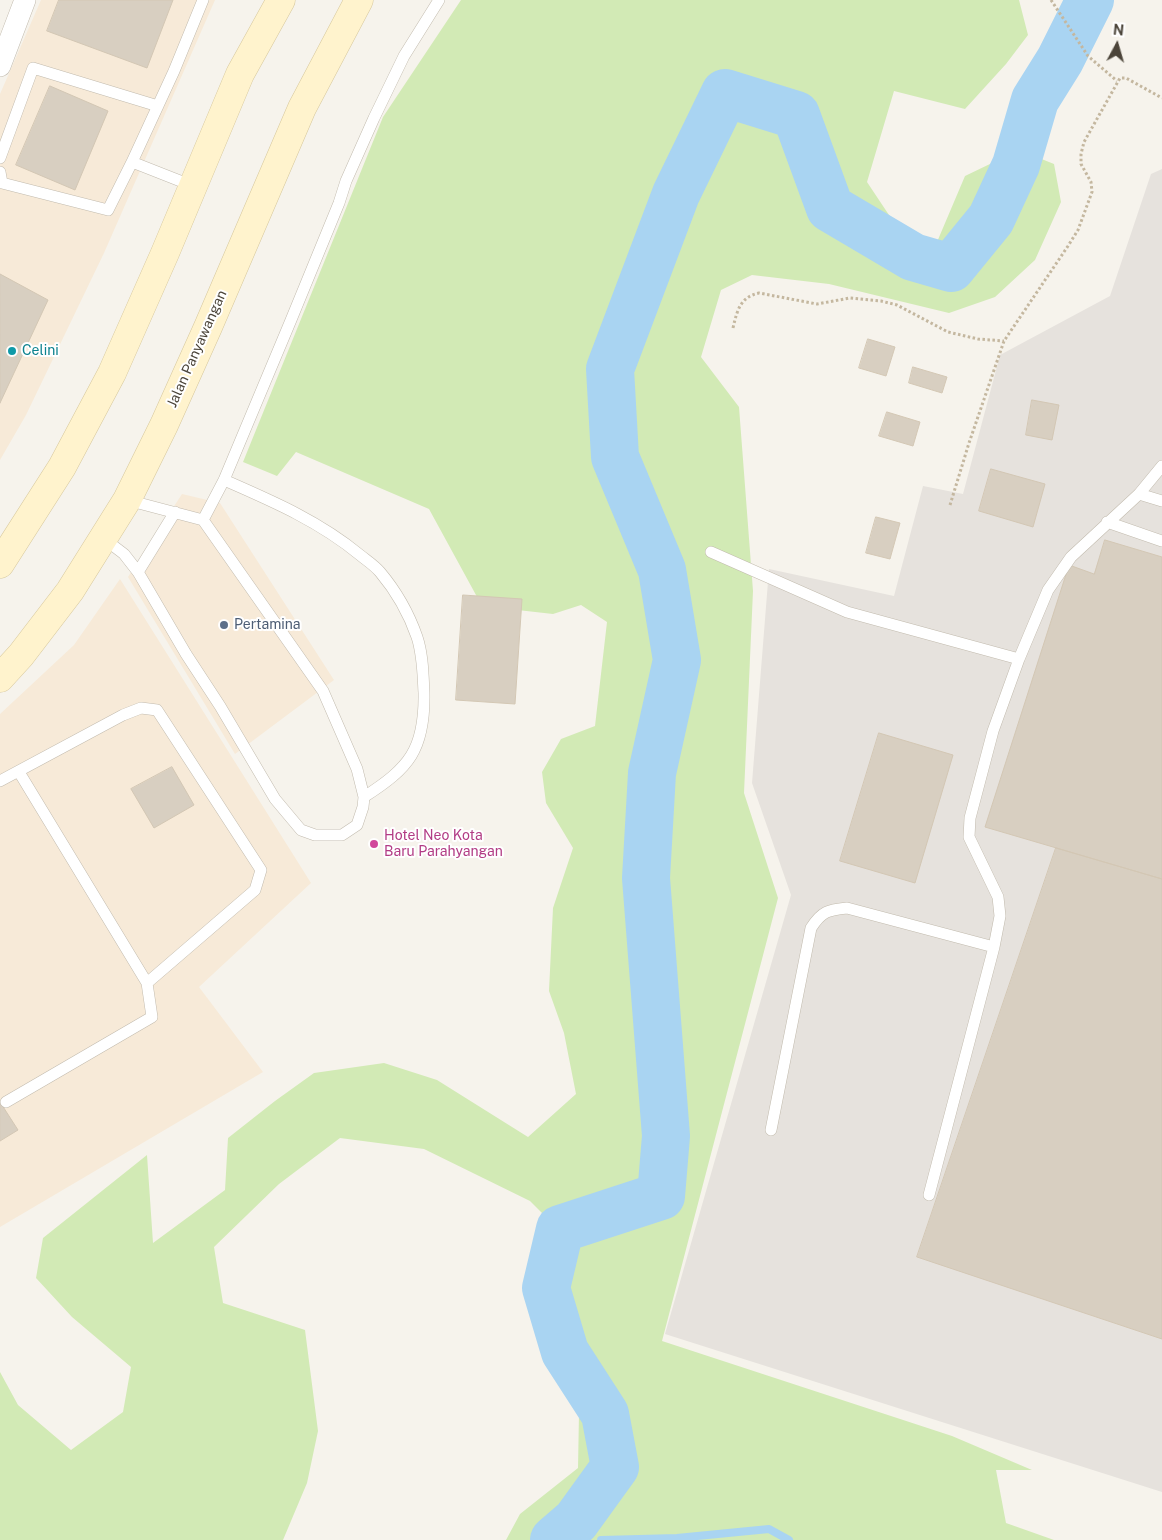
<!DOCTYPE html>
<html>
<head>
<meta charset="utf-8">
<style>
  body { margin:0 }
  #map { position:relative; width:1162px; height:1540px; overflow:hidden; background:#f6f3ec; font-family:"Public Sans",sans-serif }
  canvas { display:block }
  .north { position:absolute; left:1092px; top:20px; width:50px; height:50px; -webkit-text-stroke:4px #fff; paint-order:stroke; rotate:6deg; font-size:14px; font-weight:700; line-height:20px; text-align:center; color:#4b4439 }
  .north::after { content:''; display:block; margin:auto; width:18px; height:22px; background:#4b4439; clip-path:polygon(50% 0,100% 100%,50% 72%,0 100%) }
</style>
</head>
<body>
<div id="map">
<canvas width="1162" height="1540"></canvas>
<div class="north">N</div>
</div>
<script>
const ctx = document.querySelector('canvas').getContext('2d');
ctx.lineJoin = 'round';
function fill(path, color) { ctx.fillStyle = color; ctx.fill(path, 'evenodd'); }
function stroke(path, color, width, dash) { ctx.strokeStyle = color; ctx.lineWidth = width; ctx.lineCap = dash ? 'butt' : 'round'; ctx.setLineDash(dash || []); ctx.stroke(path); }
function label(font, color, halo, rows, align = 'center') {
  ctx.font = font + ' "Public Sans",sans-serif'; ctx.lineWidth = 4; ctx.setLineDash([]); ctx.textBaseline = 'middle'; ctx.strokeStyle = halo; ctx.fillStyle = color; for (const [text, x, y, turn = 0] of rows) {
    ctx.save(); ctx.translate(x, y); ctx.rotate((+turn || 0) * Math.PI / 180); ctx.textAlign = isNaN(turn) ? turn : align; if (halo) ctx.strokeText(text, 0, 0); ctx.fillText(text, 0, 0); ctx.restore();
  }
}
const commercial = new Path2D(`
  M 41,0 L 215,0 L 104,253 L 26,415 L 0,460 L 0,94 Z
  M 182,494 L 220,503 L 334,680 L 235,754 L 128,577 Z
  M 120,579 L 311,883 L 199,987 L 263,1072 L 0,1227 L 0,714 L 74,645 Z`);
const industrial = new Path2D(`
  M 1162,169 L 1162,1492 L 665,1334 L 791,895 L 752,783 L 769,569 L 894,596 L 923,486 L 963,494 L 1000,355 L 1110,296 L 1151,174 Z`);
const green = new Path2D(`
  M 461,0 L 1019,0 L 1028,35 L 1006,64 L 965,109 L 894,91 L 867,182 L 905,239 L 937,242 L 965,176 L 1019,150 L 1054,164 L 1061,202 L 1035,260 L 995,297 L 949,313 L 829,284 L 752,275 L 721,290 L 701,357 L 739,407 L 753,591 L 744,793 L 778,898 L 662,1341 L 952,1436 L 1032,1470 L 996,1470 L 1006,1523 L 1054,1540 L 506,1540 L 520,1514 L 578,1468 L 579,1413 L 542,1345 L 553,1275 L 570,1241 L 530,1201 L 424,1149 L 340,1138 L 279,1184 L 214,1247 L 223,1303 L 305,1330 L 318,1431 L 307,1483 L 283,1540 L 0,1540 L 0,1372 L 18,1405 L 71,1450 L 123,1412 L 131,1367 L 72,1317 L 36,1278 L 43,1238 L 147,1155 L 153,1243 L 225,1190 L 228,1138 L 275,1101 L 314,1073 L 384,1063 L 437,1080 L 528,1137 L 576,1094 L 564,1033 L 549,991 L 553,908 L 573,848 L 546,803 L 542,772 L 561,739 L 595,726 L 607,622 L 581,605 L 553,614 L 482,606 L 429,509 L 296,452 L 277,476 L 243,462 L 383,117 Z`);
const stream = new Path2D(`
  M 601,1540 L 677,1538 L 769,1529 L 789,1540`);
const river = new Path2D(`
  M 554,1540 L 576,1521 L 615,1467 L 605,1414 L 565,1352 L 546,1288 L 560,1229 L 661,1196 L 666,1136 L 646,878 L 652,773 L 677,660 L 662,570 L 615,457 L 610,369 L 676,194 L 725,93 L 796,115 L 830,208 L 913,257 L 951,268 L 991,219 L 1016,165 L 1035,100 L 1060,60 L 1090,0`);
const building = new Path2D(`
  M 59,0 L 173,0 L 147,68 L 47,31 Z
  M 50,86 L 108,111 L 75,190 L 16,165 Z
  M 0,274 L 48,300 L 0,403 Z
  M 868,339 L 895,347 L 886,376 L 859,368 Z
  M 913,367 L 947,377 L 942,393 L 909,383 Z
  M 1032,400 L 1059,405 L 1052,440 L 1026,435 Z
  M 887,412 L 920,422 L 913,446 L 879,436 Z
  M 991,469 L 1045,484 L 1033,527 L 979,511 Z
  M 876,517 L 900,523 L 890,559 L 866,553 Z
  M 1105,540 L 1162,557 L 1162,879 L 985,827 L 1069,565 L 1094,574 Z
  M 463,595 L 522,599 L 515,704 L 456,700 Z
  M 879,733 L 953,755 L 915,883 L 840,861 Z
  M 172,767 L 194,805 L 154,828 L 131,789 Z
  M 1056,848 L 1162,879 L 1162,1339 L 917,1257 Z
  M 0,1102 L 18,1130 L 0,1141 Z`);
const path = new Path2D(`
  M 1051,0 L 1088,56 L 1117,81
  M 733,328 C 737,311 740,297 759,293 L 817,304 L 850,298 L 881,301 L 897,305 L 948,332 L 978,339 L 1004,341
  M 950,505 L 969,443 L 1004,341 L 1068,246 L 1078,230 L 1092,192 L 1091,182 L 1081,164 L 1081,154 L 1084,142 L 1120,78 L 1126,78 L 1162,98`);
const lane = new Path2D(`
  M 0,158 L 33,68 L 158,106
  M 0,172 L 2,183 L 108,210 L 132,162
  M 193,186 L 132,162 L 174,71 L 203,0
  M 224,480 C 272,501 319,521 360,555 C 366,560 374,565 380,572 C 396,591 409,614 417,637 C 423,655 423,675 424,693 C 425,750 409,768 364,797
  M 1139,494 L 1162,501
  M 127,500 L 203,520 L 224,480 L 291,320 L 339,203 L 346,181 L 374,118 L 404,56 L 439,0
  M 1107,522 L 1162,541
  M 103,538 L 124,554 L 138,572 L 186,654 L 220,706 L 275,799 L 301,830 L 315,835 L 342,835 L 357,825 L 363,807 L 364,797 L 357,769 L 323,691 L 203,520
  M 711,552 L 847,612 L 1019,659
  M 138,572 L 175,512
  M 19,772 L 147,983
  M 0,781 L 123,715 L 141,708 L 157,710 L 261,870 L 255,890 L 147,983 L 152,1017 L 6,1102
  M 771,1130 L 811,928 C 822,911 828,910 847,908 L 994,947
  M 929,1195 L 994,947 L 1000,916 L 998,897 L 969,837 L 970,818 L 993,731 L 1019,659 L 1048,590 L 1071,557 L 1139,494 L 1162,466`);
const street = new Path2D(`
  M 0,66 L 25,0`);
const secondary = new Path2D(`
  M 0,564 L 62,467 L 112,373 L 165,253 L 240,74 L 281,0
  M 0,678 L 21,655 L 70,591 L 127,500 L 164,425 L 208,327 L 302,108 L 359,0`);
const markers = [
  [12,351,5,"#0f9aa8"],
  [224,625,5,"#5c6f8a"],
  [374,844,5,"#d1479c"]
];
const streetNames = [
  ["Jalan Panyawangan",197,349,-66]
];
const cultureNames = [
  ["Celini",22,351]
];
const serviceNames = [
  ["Pertamina",234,625]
];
const hotelNames = [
  ["Hotel Neo Kota",384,836],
  ["Baru Parahyangan",384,852]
];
fill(commercial, '#f7ead8');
fill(industrial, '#e6e2dd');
fill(green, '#d2eab5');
stroke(stream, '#a9d4f2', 8);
stroke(river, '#a9d4f2', 48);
fill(building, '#d8cfc1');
stroke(building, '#d3c7b4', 1);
stroke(lane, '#c2bbae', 12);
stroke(street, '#c2bbae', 22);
stroke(secondary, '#d6c79b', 29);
stroke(path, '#c4b79f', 3, [2.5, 2.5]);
stroke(lane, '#fff', 11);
stroke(street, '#fff', 21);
stroke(secondary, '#fff3cd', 28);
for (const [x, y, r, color] of markers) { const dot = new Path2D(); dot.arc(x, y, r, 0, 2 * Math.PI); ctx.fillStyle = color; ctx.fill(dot); stroke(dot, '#fff', 2); }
label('14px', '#4b4439', '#fff', streetNames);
label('14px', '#0d838f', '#fff', cultureNames, 'left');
label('14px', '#4e5e75', '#fff', serviceNames, 'left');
label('14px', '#b23c85', '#fff', hotelNames, 'left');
</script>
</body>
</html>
